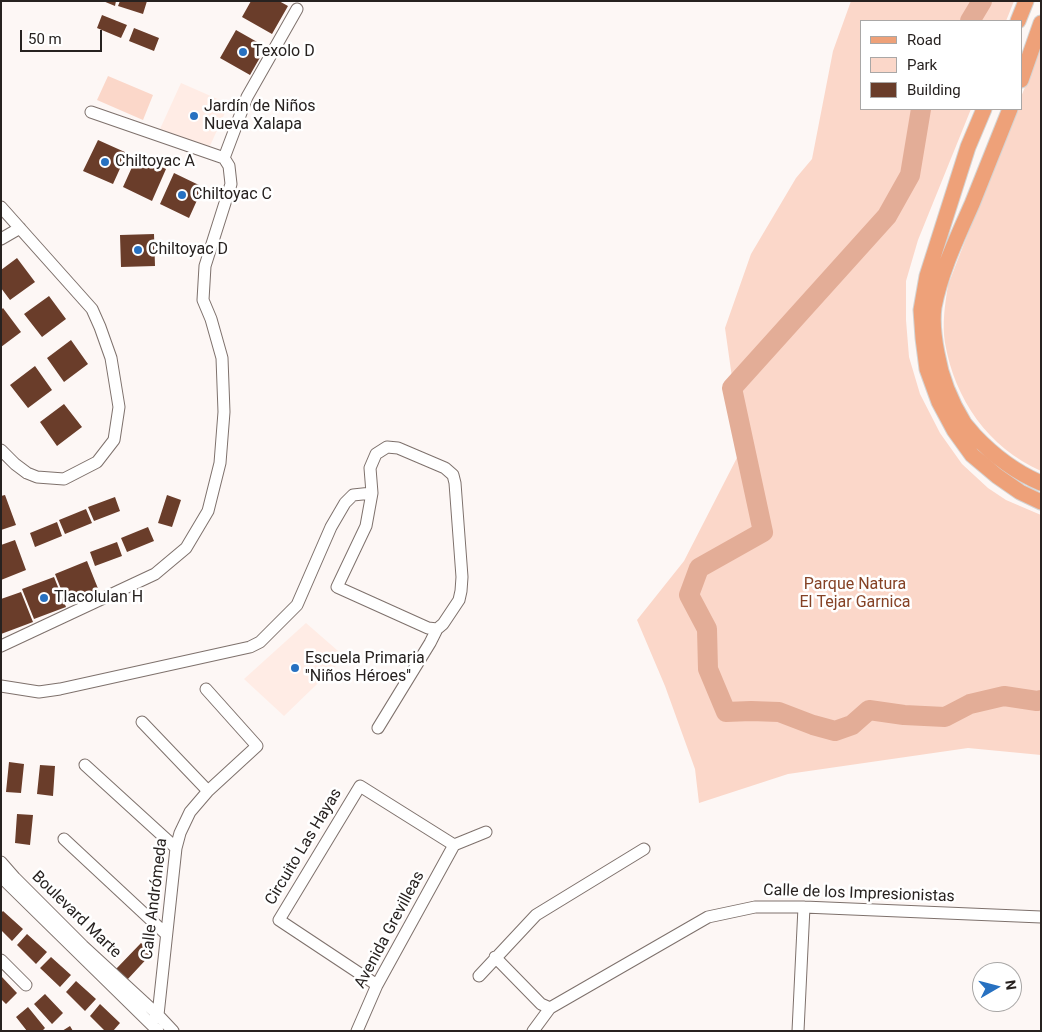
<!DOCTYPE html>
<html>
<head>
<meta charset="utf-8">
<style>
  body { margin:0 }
  #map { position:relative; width:1042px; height:1032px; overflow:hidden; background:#fdf7f5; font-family:Roboto,sans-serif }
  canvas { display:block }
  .frame { position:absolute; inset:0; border:2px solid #272220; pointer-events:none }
  .legend { position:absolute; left:860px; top:20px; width:162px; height:90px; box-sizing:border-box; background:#fff; border:1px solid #a9a7a6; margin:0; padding:6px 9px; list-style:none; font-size:15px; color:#272220 }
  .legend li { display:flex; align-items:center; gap:10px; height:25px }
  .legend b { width:25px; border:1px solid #a9a7a6 }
  .north { position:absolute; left:972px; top:962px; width:50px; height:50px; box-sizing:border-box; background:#fff; border:1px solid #a9a7a6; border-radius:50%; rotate:82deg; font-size:14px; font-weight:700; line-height:20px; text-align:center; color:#272220 }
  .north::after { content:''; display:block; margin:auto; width:18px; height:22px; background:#2771c1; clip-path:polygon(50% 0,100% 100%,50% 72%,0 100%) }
  .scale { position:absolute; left:20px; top:30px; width:82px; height:22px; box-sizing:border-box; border:2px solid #272220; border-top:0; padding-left:6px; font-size:15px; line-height:18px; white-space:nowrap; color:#272220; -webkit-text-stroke:4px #fff; paint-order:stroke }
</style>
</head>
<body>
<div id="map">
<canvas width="1042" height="1032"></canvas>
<div class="frame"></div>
<ul class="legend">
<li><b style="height:6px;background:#eea179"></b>Road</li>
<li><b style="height:14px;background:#fbd7c9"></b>Park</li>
<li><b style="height:14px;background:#6a3d2a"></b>Building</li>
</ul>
<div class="north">N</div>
<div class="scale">50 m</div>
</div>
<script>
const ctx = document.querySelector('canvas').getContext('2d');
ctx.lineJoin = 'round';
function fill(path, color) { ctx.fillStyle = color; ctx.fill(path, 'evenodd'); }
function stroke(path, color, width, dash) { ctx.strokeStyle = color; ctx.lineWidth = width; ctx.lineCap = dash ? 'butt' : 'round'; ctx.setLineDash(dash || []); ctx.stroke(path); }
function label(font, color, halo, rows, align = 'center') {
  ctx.font = font + ' Roboto,sans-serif'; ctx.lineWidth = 5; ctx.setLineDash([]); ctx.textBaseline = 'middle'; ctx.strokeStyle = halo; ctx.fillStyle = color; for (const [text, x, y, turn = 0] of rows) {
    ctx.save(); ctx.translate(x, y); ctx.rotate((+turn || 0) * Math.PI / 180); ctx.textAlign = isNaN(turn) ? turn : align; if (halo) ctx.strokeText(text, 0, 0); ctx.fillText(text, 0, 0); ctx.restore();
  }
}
const built = new Path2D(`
  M 181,83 L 229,104 L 209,148 L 160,129 Z
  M 306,623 L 345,657 L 284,716 L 244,679 Z`);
const green = new Path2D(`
  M 851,1 L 1014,1 L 1006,21 L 861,21 L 861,109 L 971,109 L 918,240 L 906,281 L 906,320 L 909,357 L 920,394 L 940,433 L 962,464 L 988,488 L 1006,500 L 1041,515 L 1041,755 L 968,748 L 788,774 L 699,803 L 695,769 L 665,686 L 637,620 L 684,561 L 742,448 L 725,328 L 751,254 L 796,178 L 812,159 L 833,51 Z
  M 1041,47 L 1041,471 C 988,447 955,400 945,343 C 942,324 945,304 948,285 L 1016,109 L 1021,109 L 1021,97 Z
  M 108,76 L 153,95 L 143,120 L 97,100 Z`);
const river = new Path2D(`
  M 970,21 L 982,1
  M 921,109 L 910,175 L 887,216 L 732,388 L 763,532 L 699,568 L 689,595 L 707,629 L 708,669 L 726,712 L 751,711 L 779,712 L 813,725 L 835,731 L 852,725 L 869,710 L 904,715 L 945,717 L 970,704 L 1004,696 L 1037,701 L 1041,700`);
const building = new Path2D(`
  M 103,1 L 116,1 L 115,6 Z
  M 120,1 L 147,1 L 143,14 L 118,6 Z
  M 251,1 L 279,1 L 288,6 L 272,34 L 242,17 Z
  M 102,15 L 127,25 L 121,38 L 97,28 Z
  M 134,28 L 159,38 L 154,51 L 129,41 Z
  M 236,30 L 266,47 L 250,75 L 220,58 Z
  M 98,140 L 127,153 L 113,184 L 83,171 Z
  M 137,156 L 166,169 L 152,201 L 123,187 Z
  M 174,173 L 203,187 L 189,218 L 160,204 Z
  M 154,234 L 155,266 L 121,267 L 120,235 Z
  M 17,258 L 35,282 L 10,300 L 1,288 L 1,270 Z
  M 49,296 L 66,319 L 42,337 L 24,314 Z
  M 3,308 L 21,332 L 1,347 L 1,310 Z
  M 71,340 L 88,364 L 64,382 L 47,358 Z
  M 35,366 L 52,390 L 28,408 L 10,385 Z
  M 64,404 L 82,427 L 57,446 L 40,422 Z
  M 5,495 L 16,525 L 1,530 L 1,496 Z
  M 167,495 L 181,500 L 172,527 L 158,523 Z
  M 115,497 L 120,511 L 94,521 L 88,507 Z
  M 86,509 L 92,523 L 65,534 L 59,520 Z
  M 57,522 L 62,536 L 35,547 L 30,533 Z
  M 148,527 L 154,541 L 127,552 L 121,538 Z
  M 15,540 L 26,570 L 1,580 L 1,545 Z
  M 117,542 L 122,556 L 95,566 L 90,552 Z
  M 87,561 L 99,591 L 67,604 L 55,574 Z
  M 54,577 L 66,607 L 34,619 L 22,589 Z
  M 21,592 L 33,622 L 1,634 L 1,599 Z
  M 9,762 L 24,764 L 21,793 L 6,792 Z
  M 40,765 L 55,766 L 53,796 L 37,794 Z
  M 17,814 L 33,815 L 30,845 L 15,843 Z
  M 3,911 L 23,929 L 12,941 L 1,930 L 1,913 Z
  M 27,934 L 47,952 L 36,964 L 17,945 Z
  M 141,943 L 152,953 L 127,980 L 116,969 Z
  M 51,957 L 71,975 L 60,987 L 40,968 Z
  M 1,976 L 17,993 L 6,1004 L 1,999 Z
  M 76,981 L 96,999 L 85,1011 L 66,992 Z
  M 45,994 L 63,1013 L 52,1024 L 34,1004 Z
  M 100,1004 L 120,1023 L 113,1031 L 105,1031 L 90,1016 Z
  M 28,1007 L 45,1028 L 42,1031 L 27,1031 L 16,1017 Z
  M 70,1026 L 73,1031 L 62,1031 Z`);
const minor = new Path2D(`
  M 91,112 L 224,158
  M 1,207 L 92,309 L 100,327 L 111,358 L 119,407 L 114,440 L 97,462 L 64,479 L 37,477 L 27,473 L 15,464 L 1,450
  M 1,239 L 20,228
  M 1,646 L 155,574 L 186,548 L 208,511 L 220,463 L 224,412 L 222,358 L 211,319 L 203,300 L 205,266 L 231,184 L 229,166 L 224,158 L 247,97 L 297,9
  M 1,686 L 39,692 L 60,689 L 250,647 L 260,642 L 297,605 L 331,527 L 345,503 L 353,495 L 372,493
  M 142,722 L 208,791
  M 378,728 L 430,643 L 437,629 L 443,624 L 459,600 L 461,591 L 462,577 L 455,483 L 453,475 L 445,468 L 398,448 L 387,447 L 376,454 L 370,468 L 372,493 L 366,526 L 337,587 L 428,628 L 437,629
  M 85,765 L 176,848
  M 64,839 L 166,934
  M 454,845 L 486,832
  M 1,862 L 15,878 L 83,946 L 158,1015 L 173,1031
  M 1,877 L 158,1031
  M 495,957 L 541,1004 L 550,1008
  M 1,960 L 26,985
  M 479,976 L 536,915 L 644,849
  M 377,985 L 279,920 L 360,786 L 454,845
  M 150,1023 L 158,1015 L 176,848 L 180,833 L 190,812 L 208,791 L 257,746 L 206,689
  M 357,1031 L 377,985 L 454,845
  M 533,1031 L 550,1008 L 708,917 L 755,907 L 804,907 L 1041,917
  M 798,1031 L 804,907`);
const major = new Path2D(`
  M 1018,21 L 1026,1
  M 1021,80 L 1041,23
  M 984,109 L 968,147 L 927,276 L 921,310 L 923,338 L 927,369 L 939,402 L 954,430 L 972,455 L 997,476 L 1020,492 L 1041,502
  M 1010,109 C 997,141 985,172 972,204 C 957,238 941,271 934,307 C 932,322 934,338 937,353 C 941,377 951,402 964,423 C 967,427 971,431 974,435 C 993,455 1015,472 1041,483`);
const markers = [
  [243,52,5,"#2771c1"],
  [194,116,5,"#2771c1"],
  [105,162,5,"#2771c1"],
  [182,195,5,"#2771c1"],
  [138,250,5,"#2771c1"],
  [44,598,5,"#2771c1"],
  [295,668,5,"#2771c1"]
];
const poiNames = [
  ["Texolo D",253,52],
  ["Jardín de Niños",204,107],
  ["Nueva Xalapa",204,125],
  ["Chiltoyac A",115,162],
  ["Chiltoyac C",192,195],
  ["Chiltoyac D",148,250],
  ["Tlacolulan H",54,598],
  ["Escuela Primaria",305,659],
  ["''Niños Héroes''",305,677]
];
const parkNames = [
  ["Parque Natura",855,585],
  ["El Tejar Garnica",855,603]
];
const streetNames = [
  ["Circuito Las Hayas",304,847,-59],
  ["Calle de los Impresionistas",859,894,2],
  ["Calle Andrómeda",155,899,-83],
  ["Boulevard Marte",76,915,44],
  ["Avenida Grevilleas",390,930,-62]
];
fill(built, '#ffece5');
fill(green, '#fbd7c9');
stroke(river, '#e3ad97', 20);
fill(building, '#6a3d2a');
stroke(minor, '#7e716c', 13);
stroke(major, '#d4d3d2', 17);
stroke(minor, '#fff', 11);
stroke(major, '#eea179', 15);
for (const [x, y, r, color] of markers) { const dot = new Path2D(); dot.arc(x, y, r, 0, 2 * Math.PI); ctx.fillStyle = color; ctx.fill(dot); stroke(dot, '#fff', 2); }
label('16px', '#272220', '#fff', poiNames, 'left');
label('16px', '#854225', '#fff', parkNames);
label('16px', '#272220', '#fff', streetNames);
</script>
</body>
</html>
